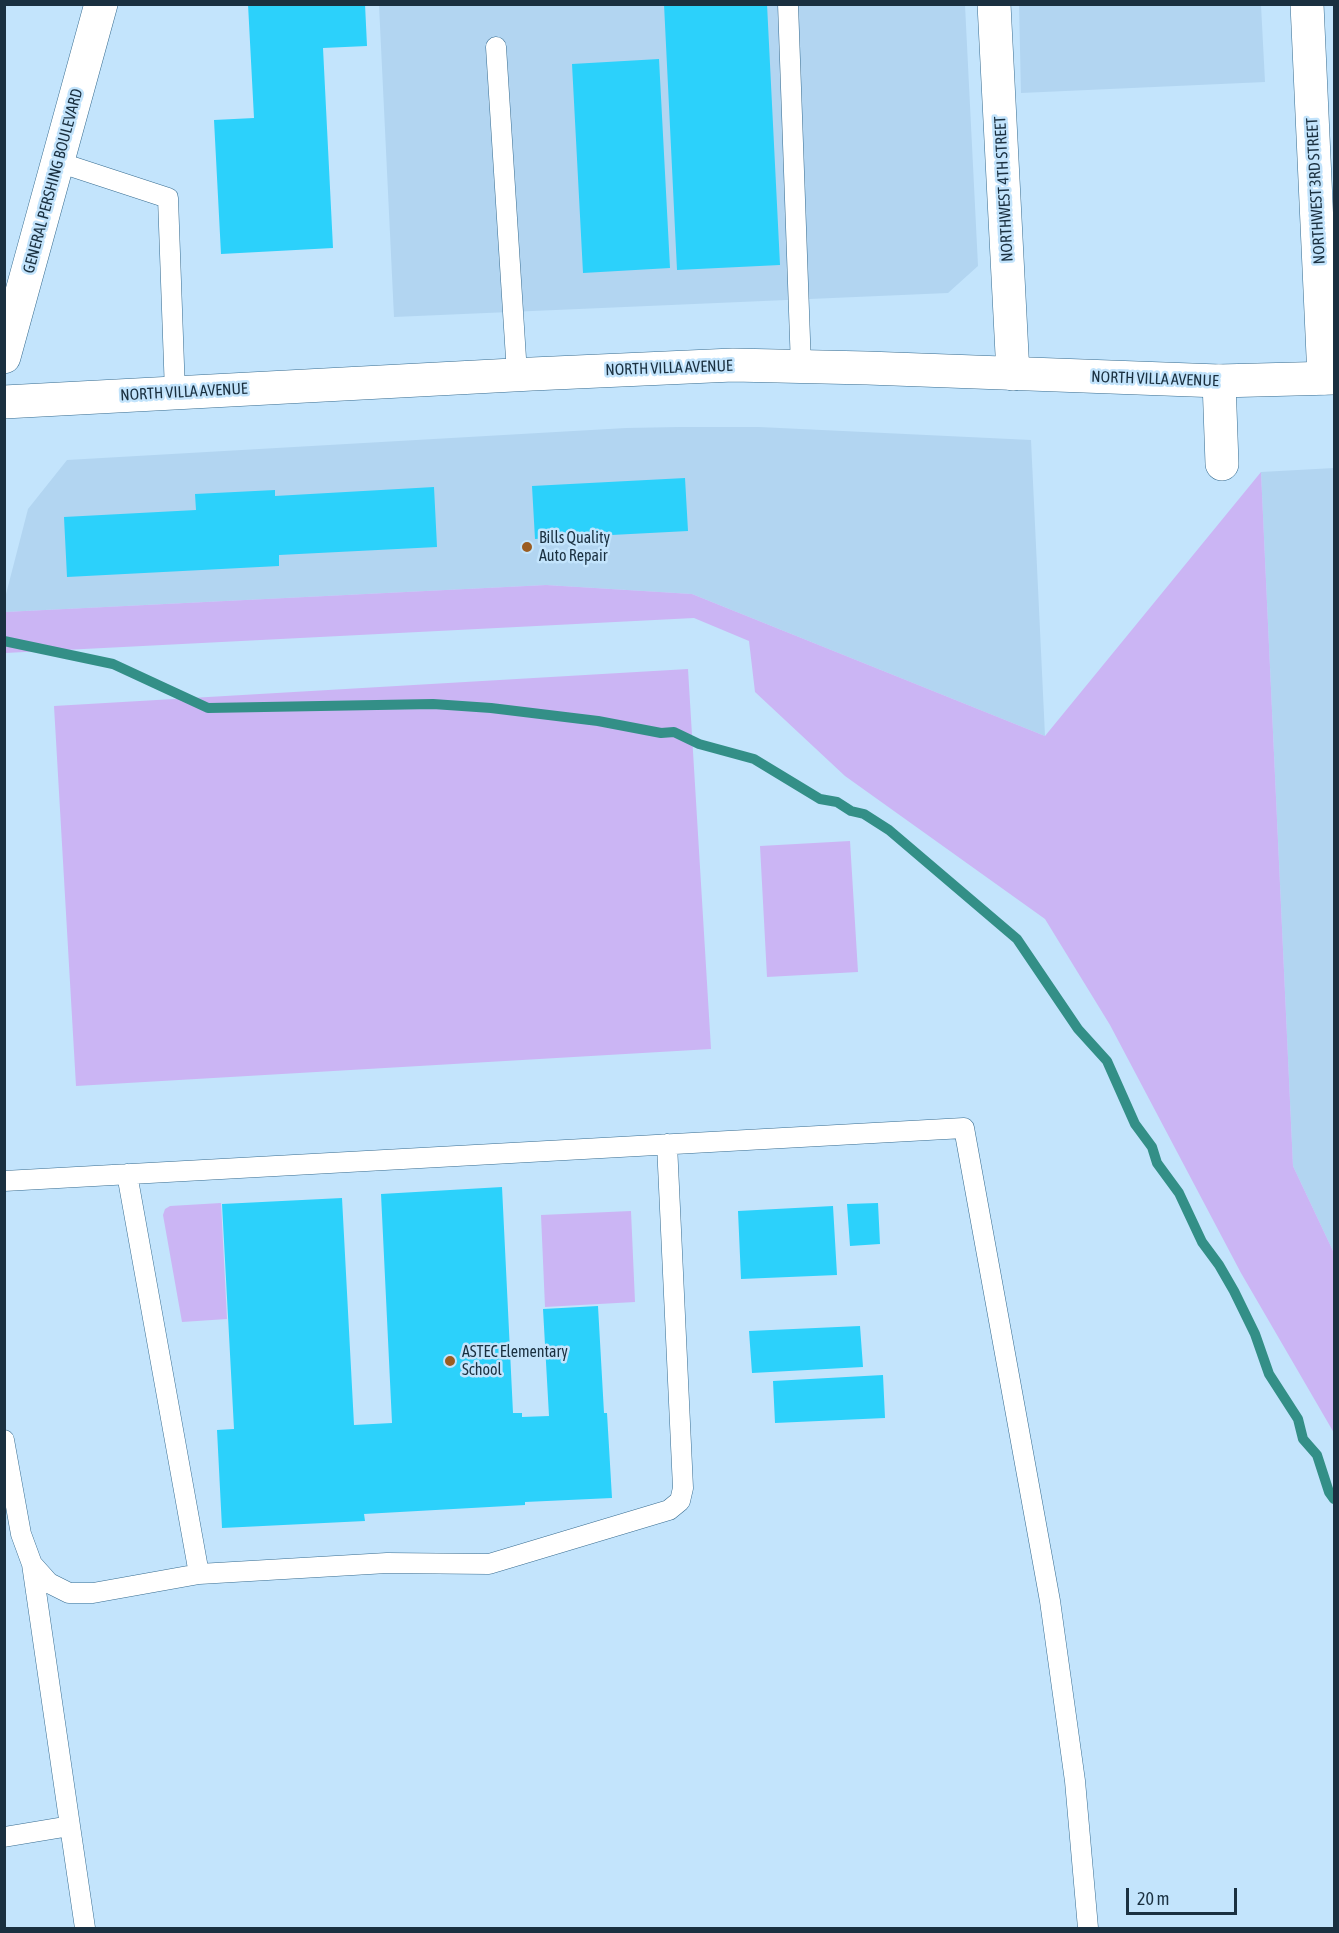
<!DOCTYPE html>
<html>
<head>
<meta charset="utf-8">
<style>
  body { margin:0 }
  #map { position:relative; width:1339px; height:1933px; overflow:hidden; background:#c3e4fc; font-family:"Asap Condensed",sans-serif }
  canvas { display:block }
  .frame { position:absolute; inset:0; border:6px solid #1a3040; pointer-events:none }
  .scale { position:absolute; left:1126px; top:1888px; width:111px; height:27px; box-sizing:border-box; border:3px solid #1a3040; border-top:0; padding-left:8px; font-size:18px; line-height:21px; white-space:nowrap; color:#1a3040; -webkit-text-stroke:4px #c3e4fc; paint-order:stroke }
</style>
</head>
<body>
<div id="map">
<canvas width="1339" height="1933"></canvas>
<div class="frame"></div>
<div class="scale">20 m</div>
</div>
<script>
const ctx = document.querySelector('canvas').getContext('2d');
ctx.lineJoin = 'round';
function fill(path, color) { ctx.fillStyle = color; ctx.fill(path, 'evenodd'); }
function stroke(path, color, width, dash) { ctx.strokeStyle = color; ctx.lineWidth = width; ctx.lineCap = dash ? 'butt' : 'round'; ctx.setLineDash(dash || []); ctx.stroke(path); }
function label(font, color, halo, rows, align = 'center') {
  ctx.font = font + ' "Asap Condensed",sans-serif'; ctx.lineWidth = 5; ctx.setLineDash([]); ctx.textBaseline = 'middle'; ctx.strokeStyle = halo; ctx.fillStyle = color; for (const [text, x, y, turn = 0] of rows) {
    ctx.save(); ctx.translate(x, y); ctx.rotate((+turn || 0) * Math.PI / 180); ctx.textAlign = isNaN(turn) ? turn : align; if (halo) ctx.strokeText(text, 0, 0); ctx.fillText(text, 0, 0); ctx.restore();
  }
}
const built = new Path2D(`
  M 379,5 L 965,5 L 978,266 L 948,293 L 394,317 Z
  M 1019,5 L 1261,5 L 1265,82 L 1021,93 Z
  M 679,427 L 759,427 L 1031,440 L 1045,736 L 692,594 L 546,585 L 5,612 L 5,598 L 28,509 L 67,460 L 626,428 Z
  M 1334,468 L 1334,1253 L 1293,1166 L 1261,472 Z`);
const green = new Path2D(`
  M 1261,472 L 1293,1166 L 1334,1253 L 1334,1433 L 1241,1273 L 1110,1025 L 1045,919 L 845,776 L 755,692 L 749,641 L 694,618 L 5,653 L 5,612 L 546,585 L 692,594 L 1045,736 Z
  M 688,669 L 711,1049 L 76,1086 L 54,706 Z
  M 850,841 L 858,972 L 767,977 L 760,846 Z
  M 221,1203 L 227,1319 L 182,1322 L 163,1215 L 165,1209 L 170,1206 Z
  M 631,1211 L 635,1302 L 545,1307 L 541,1215 Z`);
const stream = new Path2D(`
  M 4,641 L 113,664 L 208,708 L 433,704 L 491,708 L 598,721 L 661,733 L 674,732 L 699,744 L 754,759 L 820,799 L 837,802 L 851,811 L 864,814 L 889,830 L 1017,939 L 1078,1029 L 1107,1061 L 1135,1124 L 1152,1147 L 1157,1163 L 1179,1193 L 1202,1242 L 1219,1265 L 1234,1291 L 1255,1334 L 1269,1374 L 1298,1419 L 1303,1439 L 1317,1455 L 1329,1492 L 1334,1499`);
const building = new Path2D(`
  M 248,4 L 365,4 L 367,46 L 323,48 L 333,248 L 221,254 L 214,120 L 254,118 Z
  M 664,4 L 767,4 L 780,265 L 677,270 Z
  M 659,59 L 670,268 L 583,273 L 572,64 Z
  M 685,478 L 688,531 L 535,539 L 532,486 Z
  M 434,487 L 437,547 L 279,555 L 279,566 L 67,577 L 64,517 L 196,510 L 195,494 L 275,490 L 275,496 Z
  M 502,1187 L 513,1413 L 522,1413 L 522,1417 L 549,1416 L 543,1309 L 598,1306 L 604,1413 L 607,1413 L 612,1498 L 525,1502 L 525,1505 L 364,1514 L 365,1521 L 222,1528 L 217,1430 L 234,1429 L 222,1204 L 342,1198 L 354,1425 L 392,1423 L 381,1194 Z
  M 878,1203 L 880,1244 L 850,1246 L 847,1204 Z
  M 833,1206 L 837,1275 L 741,1279 L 738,1211 Z
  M 860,1326 L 863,1367 L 752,1373 L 749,1331 Z
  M 883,1375 L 885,1418 L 775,1423 L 773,1381 Z`);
const lane = new Path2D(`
  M 788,4 L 801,367
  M 496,47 L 517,374
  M 58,162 L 168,198 L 175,393
  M 127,1174 L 199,1574
  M 4,1181 L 964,1128 L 1050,1601 L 1075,1781 L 1088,1928
  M 4,1440 L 21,1534 L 32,1564 L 49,1583 L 69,1593 L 93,1593 L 199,1574 L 387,1563 L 489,1564 L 669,1510 L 680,1501 L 683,1488 L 667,1144
  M 32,1564 L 70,1826
  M 4,1837 L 70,1826 L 85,1928`);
const street = new Path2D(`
  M 994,4 L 1013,374
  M 1307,4 L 1324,378
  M 1219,381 L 1222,464`);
const secondary = new Path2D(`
  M 4,357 L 101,4
  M 4,402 L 532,374 L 733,365 L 867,368 L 1219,381 L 1334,378`);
const markers = [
  [527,547,6,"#9b5d22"],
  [450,1361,6,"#9b5d22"]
];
const streetNames = [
  ["GENERAL PERSHING BOULEVARD",53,181,-75],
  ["NORTHWEST 4TH STREET",1004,189,-93],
  ["NORTHWEST 3RD STREET",1316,191,-93],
  ["NORTH VILLA AVENUE",669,368,-2],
  ["NORTH VILLA AVENUE",1155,379,2],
  ["NORTH VILLA AVENUE",184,392,-3]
];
const poiNames = [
  ["Bills Quality",539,538],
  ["Auto Repair",539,556],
  ["ASTEC Elementary",462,1352],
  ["School",462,1370]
];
fill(built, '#b2d5f1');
fill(green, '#cbb5f4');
stroke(stream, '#338f87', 10);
fill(building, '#2cd1fb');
stroke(lane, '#376c90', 21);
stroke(street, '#376c90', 34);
stroke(secondary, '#376c90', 34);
stroke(lane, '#fff', 20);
stroke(street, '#fff', 33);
stroke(secondary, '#fff', 33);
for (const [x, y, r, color] of markers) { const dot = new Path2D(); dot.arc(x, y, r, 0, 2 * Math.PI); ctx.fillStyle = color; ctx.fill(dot); stroke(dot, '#c3e4fc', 2); }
label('16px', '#1a3040', '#c3e4fc', streetNames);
label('16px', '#1a3040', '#c3e4fc', poiNames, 'left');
</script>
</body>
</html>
